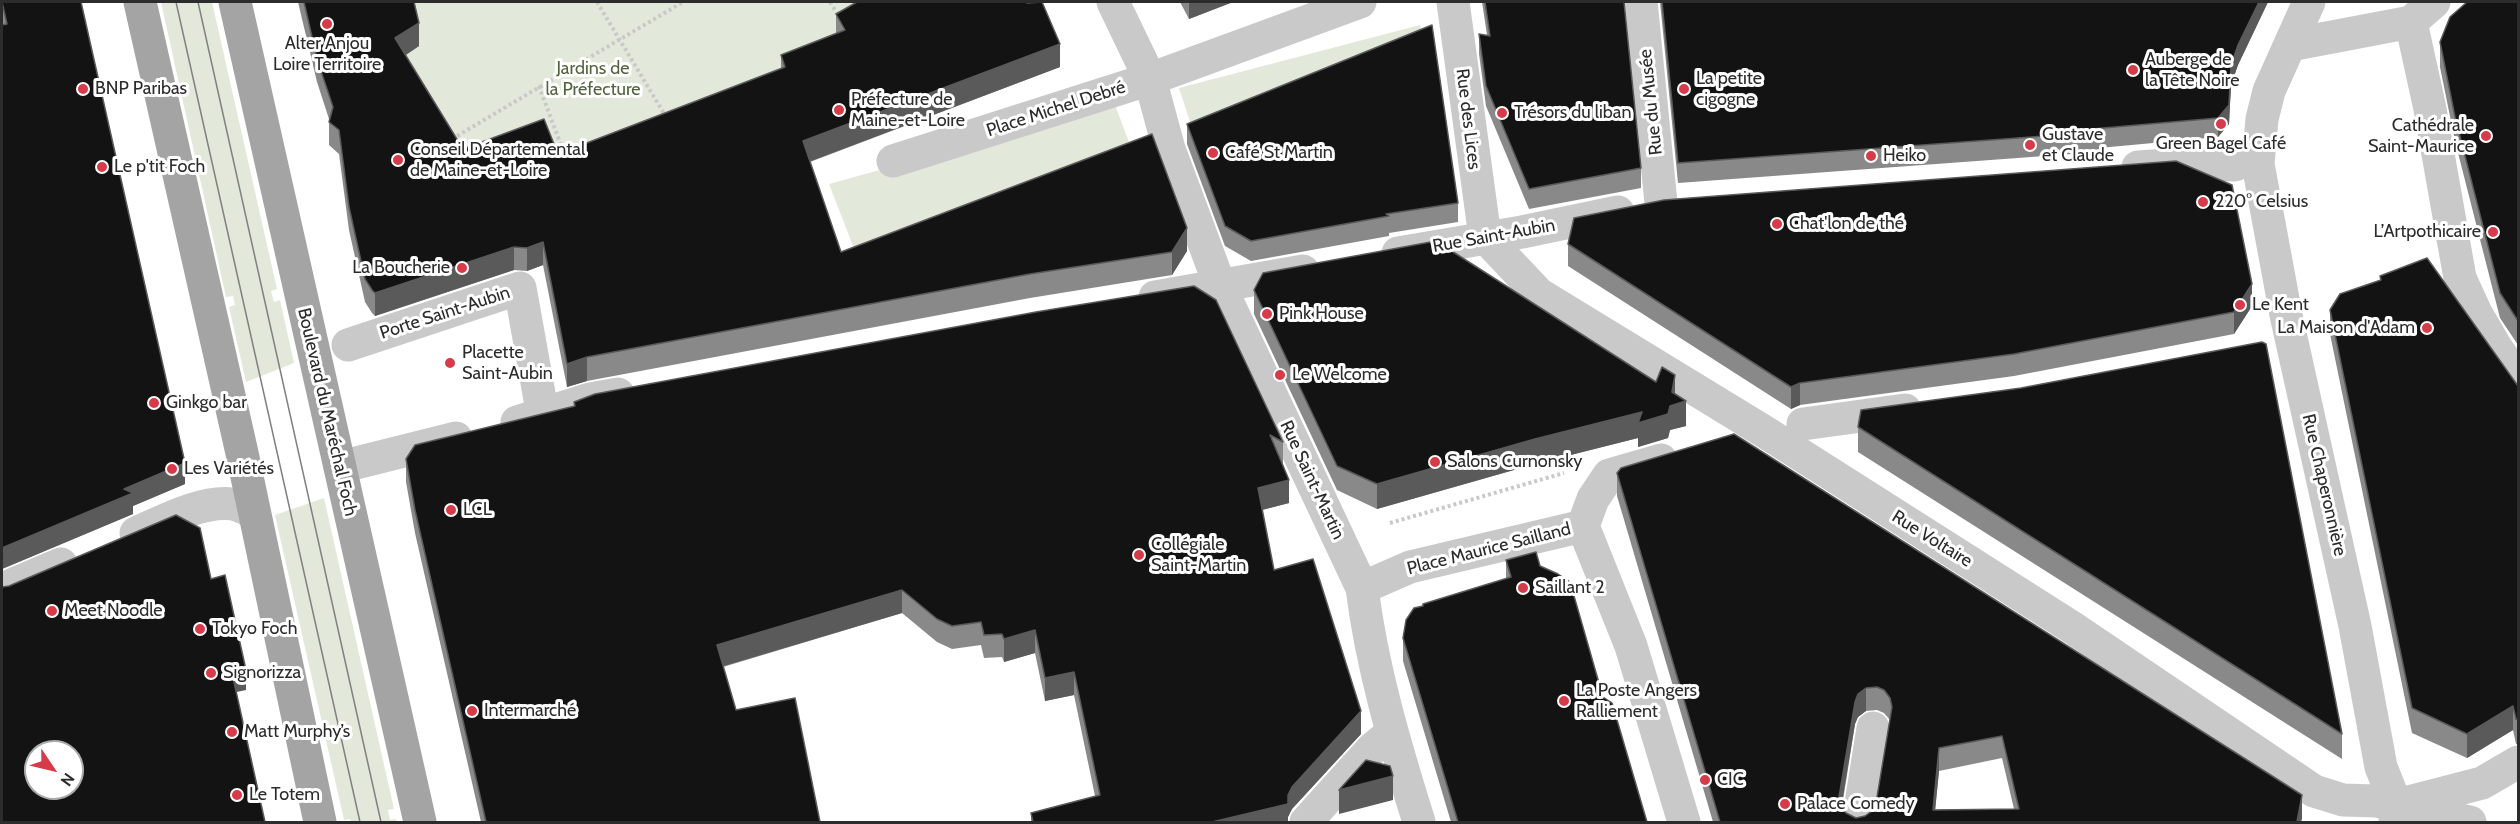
<!DOCTYPE html>
<html>
<head>
<meta charset="utf-8">
<style>
  body { margin:0 }
  #map { position:relative; width:2520px; height:824px; overflow:hidden; background:#fff; font-family:Cabin,sans-serif }
  canvas { display:block }
  .frame { position:absolute; inset:0; border:3px solid #2c2c2c; pointer-events:none }
  .north { position:absolute; left:24px; top:740px; width:60px; height:60px; box-sizing:border-box; background:#fff; border:2px solid #ababab; border-radius:50%; rotate:125deg; font-size:16px; font-weight:700; line-height:24px; text-align:center; color:#2c2c2c }
  .north::after { content:''; display:block; margin:auto; width:21px; height:27px; background:#d73a49; clip-path:polygon(50% 0,100% 100%,50% 72%,0 100%) }
</style>
</head>
<body>
<div id="map">
<canvas width="2520" height="824"></canvas>
<div class="frame"></div>
<div class="north">N</div>
</div>
<script>
const ctx = document.querySelector('canvas').getContext('2d');
ctx.lineJoin = 'round';
function fill(path, color) { ctx.fillStyle = color; ctx.fill(path, 'evenodd'); }
function stroke(path, color, width, dash) { ctx.strokeStyle = color; ctx.lineWidth = width; ctx.lineCap = dash ? 'butt' : 'round'; ctx.setLineDash(dash || []); ctx.stroke(path); }
function label(font, color, halo, rows, align = 'center') {
  ctx.font = font + ' Cabin,sans-serif'; ctx.lineWidth = 6; ctx.setLineDash([]); ctx.textBaseline = 'middle'; ctx.strokeStyle = halo; ctx.fillStyle = color; for (const [text, x, y, turn = 0] of rows) {
    ctx.save(); ctx.translate(x, y); ctx.rotate((+turn || 0) * Math.PI / 180); ctx.textAlign = isNaN(turn) ? turn : align; if (halo) ctx.strokeText(text, 0, 0); ctx.fillText(text, 0, 0); ctx.restore();
  }
}
const green = new Path2D(`
  M 161,2 L 212,2 L 277,289 L 271,291 L 274,302 L 280,300 L 294,363 L 246,382 L 229,307 L 235,305 L 233,296 L 226,297 Z
  M 409,2 L 897,2 L 680,130 L 463,172 L 395,62 Z
  M 1420,25 L 1423,36 L 1192,128 L 1179,88 Z
  M 1115,105 L 1132,150 L 855,251 L 829,184 Z
  M 324,498 L 394,809 L 388,810 L 390,820 L 396,819 L 397,822 L 351,822 L 350,819 L 344,820 L 275,515 Z`);
const path = new Path2D(`
  M 597,2 L 666,117
  M 830,2 L 838,15
  M 539,86 L 565,156
  M 452,139 L 683,2
  M 1390,523 L 1564,473`);
const minor = new Path2D(`
  M 1113,2 L 1150,79 L 1360,2
  M 1453,2 L 1485,237 L 1539,294 L 1765,432 L 2073,628 L 2314,791 L 2343,800 L 2376,801 L 2470,822
  M 1641,2 L 1661,203
  M 2309,2 L 2269,91 L 2262,119 L 2258,164 L 2286,315 L 2355,626 L 2381,767 L 2396,805 L 2395,822
  M 2411,22 L 2430,109 L 2460,278 L 2476,313 L 2497,349 L 2518,378
  M 2290,45 L 2411,22 L 2434,2
  M 893,161 L 1150,79 L 1169,149 L 1220,286 L 1362,588 C 1372,668 1395,745 1419,822
  M 2138,167 L 2184,164 L 2235,165
  M 1398,253 L 1522,232 L 1618,212
  M 1155,297 L 1303,271
  M 348,345 L 520,288 L 543,416
  M 517,422 L 590,399 L 618,394
  M 1803,424 L 1905,410
  M 340,467 L 456,438
  M 1583,526 L 1631,646 L 1684,822
  M 1583,526 L 1593,499 L 1609,475 L 1661,460
  M 136,533 C 163,521 203,500 232,504 C 239,505 248,510 254,513
  M 1362,588 L 1410,567 L 1583,526
  M 2,589 L 61,564
  M 2401,804 L 2482,783 L 2518,762
  M 1306,822 L 1372,749 L 1391,733
  M 1858,822 L 1873,728`);
const major = new Path2D(`
  M 140,2 L 242,453 L 320,822
  M 235,2 L 420,822`);
const tram = new Path2D(`
  M 176,2 L 360,822
  M 198,2 L 381,822`);
const wall = new Path2D(`
  M 2,2 L 185,484 L 133,506 L 133,514 L 2,569 Z
  M 298,2 L 414,2 L 419,46 L 406,55 L 463,149 L 558,154 L 781,69 L 781,55 L 836,34 L 836,14 L 1060,67 L 810,162 L 841,252 L 1187,251 L 1172,275 L 1030,298 L 587,381 L 567,387 L 543,265 L 527,271 L 514,270 L 375,316 L 372,313 L 365,302 L 349,230 L 339,154 L 329,145 L 329,119 L 317,82 Z
  M 1180,2 L 1233,2 L 1189,19 Z
  M 1482,2 L 1624,2 L 1641,168 L 1641,188 L 1529,209 L 1486,106 L 1479,54 L 1479,34 L 1487,35 Z
  M 1660,2 L 2268,2 L 2238,65 L 2231,85 L 2229,124 L 2218,137 L 2099,148 L 2099,152 L 1678,183 Z
  M 2518,2 L 2518,345 L 2500,318 L 2455,141 L 2440,67 L 2440,42 Z
  M 1187,124 L 1458,203 L 1458,222 L 1389,233 L 1389,236 L 1251,261 L 1225,246 L 1187,144 Z
  M 1568,244 L 2252,306 L 2234,334 L 2014,376 L 1800,405 L 1791,409 L 1568,266 Z
  M 2380,276 L 2518,386 L 2518,744 L 2516,744 L 2513,730 L 2467,758 L 2412,733 L 2330,334 L 2330,310 L 2380,281 Z
  M 1254,290 L 1675,394 L 1686,426 L 1670,430 L 1668,438 L 1638,447 L 1638,438 L 1535,464 L 1377,509 L 1337,490 L 1254,314 Z
  M 1036,312 L 1283,442 L 1283,465 L 1282,464 L 1289,503 L 1262,510 L 1274,570 L 1361,734 L 1292,809 L 1288,817 L 1288,822 L 1031,822 L 1031,813 L 1095,796 L 1074,695 L 1045,701 L 1035,653 L 1004,662 L 1002,657 L 984,658 L 981,645 L 952,649 L 937,642 L 902,613 L 723,667 L 736,710 L 820,822 L 481,822 L 415,533 L 406,482 L 406,459 L 574,407 L 574,402 Z
  M 2021,388 L 2342,734 L 2342,759 L 1858,452 L 1858,427 Z
  M 1617,473 L 2302,818 L 2301,822 L 1713,822 L 1617,496 ZM 1877,710 L 1884,713 L 1890,720 L 1876,803 L 1872,811 L 1865,816 L 1856,818 L 1846,813 L 1842,807 L 1855,724 L 1858,717 L 1866,711 ZM 2002,758 L 2014,809 L 1935,810 L 1939,771 Z
  M 1506,560 L 1540,566 L 1603,697 L 1647,822 L 1451,822 L 1403,661 L 1403,638 L 1506,579 Z`);
const shadedWall = new Path2D(`
  M 1189,2 L 1233,2 L 1189,19 Z
  M 2259,2 L 2268,2 L 2238,65 L 2231,85 L 2229,124 L 2218,137 L 2218,118 L 2231,66 L 2238,45 Z
  M 419,23 L 419,46 L 395,62 L 395,38 Z
  M 1060,44 L 1060,67 L 803,164 L 803,141 Z
  M 1187,228 L 1187,251 L 1172,275 L 1172,252 Z
  M 543,242 L 543,265 L 527,271 L 527,248 Z
  M 514,247 L 514,270 L 375,316 L 375,293 Z
  M 2252,284 L 2252,306 L 2234,334 L 2234,312 Z
  M 587,357 L 587,381 L 567,387 L 567,364 Z
  M 1675,375 L 1675,399 L 1686,401 L 1686,426 L 1670,430 L 1668,438 L 1638,447 L 1638,438 L 1535,464 L 1377,509 L 1377,484 L 1672,392 Z
  M 1800,383 L 1800,405 L 1791,409 L 1791,387 Z
  M 185,463 L 185,484 L 133,506 L 133,514 L 2,569 L 2,548 L 124,489 Z
  M 1289,480 L 1289,503 L 1258,511 L 1258,488 Z
  M 902,590 L 902,613 L 717,668 L 717,645 Z
  M 1035,630 L 1035,653 L 1004,662 L 1004,639 Z
  M 246,670 L 246,690 L 232,693 L 232,673 Z
  M 1074,672 L 1074,695 L 1045,701 L 1045,678 Z
  M 1866,688 L 1866,711 L 1858,717 L 1855,724 L 1839,820 L 1839,797 L 1855,702 L 1858,694 Z
  M 2513,706 L 2513,730 L 2467,758 L 2467,734 Z
  M 1361,711 L 1361,734 L 1292,809 L 1288,817 L 1288,822 L 1212,822 L 1288,795 L 1292,787 Z
  M 1939,748 L 1939,771 L 1934,822 L 1933,810 Z
  M 1393,776 L 1393,800 L 1339,814 L 1339,790 Z
  M 2302,795 L 2302,818 L 2301,822 L 2297,822 Z`);
const building = new Path2D(`
  M 2,2 L 81,2 L 185,463 L 124,489 L 133,493 L 2,548 L 2,25 L 7,24 Z
  M 304,2 L 414,2 L 419,23 L 395,38 L 463,149 L 544,119 L 558,154 L 785,67 L 781,55 L 845,30 L 836,14 L 857,2 L 1026,2 L 1027,3 L 1042,2 L 1060,44 L 803,141 L 841,252 L 1152,134 L 1187,228 L 1172,252 L 1030,274 L 587,357 L 567,364 L 543,242 L 527,248 L 514,247 L 375,293 L 372,290 L 365,279 L 349,207 L 339,130 L 329,122 L 333,107 L 317,59 Z
  M 1485,2 L 1624,2 L 1641,168 L 1529,189 L 1486,86 L 1479,34 L 1490,36 Z
  M 1662,2 L 2259,2 L 2238,45 L 2231,66 L 2229,105 L 2218,118 L 2092,129 L 2099,132 L 1678,163 Z
  M 2467,2 L 2518,2 L 2518,321 L 2500,293 L 2455,117 L 2440,42 L 2450,17 Z
  M 1432,25 L 1458,203 L 1386,214 L 1389,216 L 1251,241 L 1225,226 L 1187,124 Z
  M 2176,161 L 2232,185 L 2252,284 L 2234,312 L 2014,354 L 1800,383 L 1791,387 L 1568,244 L 1574,218 L 1664,200 Z
  M 1436,241 L 1656,382 L 1662,367 L 1675,375 L 1672,392 L 1686,401 L 1670,406 L 1668,414 L 1638,423 L 1642,412 L 1535,439 L 1377,484 L 1337,466 L 1254,290 L 1263,273 Z
  M 2427,258 L 2518,386 L 2518,720 L 2516,719 L 2513,706 L 2467,734 L 2412,708 L 2330,310 L 2340,294 L 2381,280 L 2380,276 Z
  M 1194,286 L 1216,300 L 1283,442 L 1270,435 L 1289,480 L 1258,488 L 1274,570 L 1313,559 L 1361,711 L 1292,787 L 1288,795 L 1288,804 L 1212,822 L 1033,822 L 1031,813 L 1100,795 L 1074,672 L 1045,678 L 1035,630 L 1004,639 L 1002,634 L 984,635 L 981,622 L 952,626 L 937,619 L 902,590 L 717,645 L 736,710 L 795,698 L 820,822 L 486,822 L 415,510 L 406,459 L 415,445 L 575,406 L 574,402 L 595,394 L 1036,312 Z
  M 2262,342 L 2266,344 L 2342,734 L 1858,427 L 1861,410 L 2021,388 Z
  M 1734,434 L 2302,795 L 2297,822 L 1720,822 L 1617,473 L 1621,468 ZM 1877,687 L 1884,690 L 1890,698 L 1892,707 L 1876,803 L 1872,811 L 1865,816 L 1856,818 L 1846,813 L 1840,805 L 1839,797 L 1855,702 L 1858,694 L 1866,688 ZM 2002,736 L 2019,809 L 1933,810 L 1939,748 Z
  M 176,515 L 200,528 L 211,579 L 225,575 L 246,670 L 232,673 L 265,822 L 2,822 L 2,587 L 9,586 ZM 36,752 L 72,752 L 72,788 L 36,788 Z
  M 1536,552 L 1540,566 L 1558,574 L 1570,582 L 1603,697 L 1612,703 L 1647,822 L 1458,822 L 1403,638 L 1406,620 L 1414,608 L 1423,606 L 1423,604 L 1511,577 L 1506,560 Z
  M 1366,760 L 1390,766 L 1393,776 L 1339,790 Z`);
const markers = [
  [327,24,6,"#d73a49"],
  [2133,70,6,"#d73a49"],
  [83,89,6,"#d73a49"],
  [1684,89,6,"#d73a49"],
  [839,110,6,"#d73a49"],
  [1502,113,6,"#d73a49"],
  [2221,124,6,"#d73a49"],
  [2486,136,6,"#d73a49"],
  [2030,145,6,"#d73a49"],
  [1213,153,6,"#d73a49"],
  [1871,156,6,"#d73a49"],
  [398,160,6,"#d73a49"],
  [102,167,6,"#d73a49"],
  [2203,202,6,"#d73a49"],
  [1777,224,6,"#d73a49"],
  [2493,232,6,"#d73a49"],
  [462,268,6,"#d73a49"],
  [2240,305,6,"#d73a49"],
  [1267,314,6,"#d73a49"],
  [2427,328,6,"#d73a49"],
  [450,363,6,"#d73a49"],
  [1280,375,6,"#d73a49"],
  [154,403,6,"#d73a49"],
  [1435,462,6,"#d73a49"],
  [172,469,6,"#d73a49"],
  [451,510,6,"#d73a49"],
  [1139,555,6,"#d73a49"],
  [1523,588,6,"#d73a49"],
  [52,611,6,"#d73a49"],
  [200,629,6,"#d73a49"],
  [211,673,6,"#d73a49"],
  [1564,701,6,"#d73a49"],
  [472,711,6,"#d73a49"],
  [232,732,6,"#d73a49"],
  [1705,780,6,"#d73a49"],
  [237,795,6,"#d73a49"],
  [1785,804,6,"#d73a49"]
];
const poiNames = [
  ["Alter Anjou",327,44,"center"],
  ["Loire Territoire",327,65,"center"],
  ["Auberge de",2145,60],
  ["la Tête Noire",2145,81],
  ["La petite",1696,79],
  ["cigogne",1696,100],
  ["BNP Paribas",95,89],
  ["Préfecture de",851,100],
  ["Maine-et-Loire",851,121],
  ["Trésors du liban",1514,113],
  ["Cathédrale",2474,126,"right"],
  ["Saint-Maurice",2474,147,"right"],
  ["Gustave",2042,135],
  ["et Claude",2042,156],
  ["Green Bagel Café",2221,144,"center"],
  ["Conseil Départemental",410,150],
  ["de Maine-et-Loire",410,171],
  ["Café St Martin",1225,153],
  ["Heiko",1883,156],
  ["Le p'tit Foch",114,167],
  ["220° Celsius",2215,202],
  ["Chat'lon de thé",1789,224],
  ["L’Artpothicaire",2481,232,"right"],
  ["La Boucherie",450,268,"right"],
  ["Le Kent",2252,305],
  ["Pink House",1279,314],
  ["La Maison d'Adam",2415,328,"right"],
  ["Placette",462,353],
  ["Saint-Aubin",462,374],
  ["Le Welcome",1292,375],
  ["Ginkgo bar",166,403],
  ["Salons Curnonsky",1447,462],
  ["Les Variétés",184,469],
  ["LCL",463,510],
  ["Collégiale",1151,545],
  ["Saint-Martin",1151,566],
  ["Saillant 2",1535,588],
  ["Meet Noodle",64,611],
  ["Tokyo Foch",212,629],
  ["Signorizza",223,673],
  ["La Poste Angers",1576,691],
  ["Ralliement",1576,712],
  ["Intermarché",484,711],
  ["Matt Murphy’s",244,732],
  ["CIC",1717,780],
  ["Le Totem",249,795],
  ["Palace Comedy",1797,804]
];
const parkNames = [
  ["Jardins de",593,69],
  ["la Préfecture",593,90]
];
const streetNames = [
  ["Rue du Musée",1651,102,-96],
  ["Place Michel Debré",1056,109,-18],
  ["Rue des Lices",1468,119,83],
  ["Rue Saint-Aubin",1494,236,-10],
  ["Porte Saint-Aubin",445,313,-18],
  ["Boulevard du Maréchal Foch",327,412,77],
  ["Rue Saint-Martin",1312,480,65],
  ["Rue Chaperonnière",2324,485,77],
  ["Rue Voltaire",1932,539,32],
  ["Place Maurice Sailland",1489,549,-14]
];
fill(green, '#e2e9da');
stroke(path, '#c9c9c9', 4, [3, 3]);
stroke(minor, '#c9c9c9', 33);
stroke(major, '#a4a4a4', 33);
stroke(tram, '#818181', 1.5);
fill(wall, '#898989');
fill(shadedWall, '#5a5a5a');
fill(building, '#131313');
stroke(building, '#5a5a5a', 1.5);
for (const [x, y, r, color] of markers) { const dot = new Path2D(); dot.arc(x, y, r, 0, 2 * Math.PI); ctx.fillStyle = color; ctx.fill(dot); stroke(dot, '#fff', 2); }
label('18px', '#2c2c2c', '#fff', poiNames, 'left');
label('18px', '#50643d', '#fff', parkNames);
label('18px', '#2c2c2c', '#fff', streetNames);
</script>
</body>
</html>
